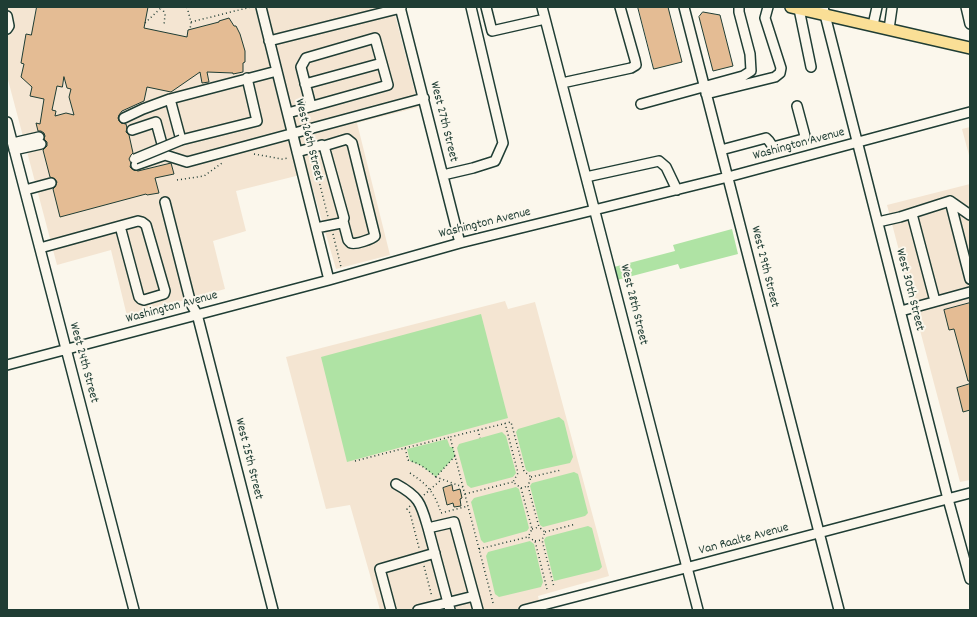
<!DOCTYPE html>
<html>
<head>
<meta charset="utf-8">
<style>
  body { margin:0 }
  #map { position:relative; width:977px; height:617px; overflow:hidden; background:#fbf7ec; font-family:Dekko,sans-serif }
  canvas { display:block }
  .frame { position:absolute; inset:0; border:8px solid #1f3d34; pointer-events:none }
</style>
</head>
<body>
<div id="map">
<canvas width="977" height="617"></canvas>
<div class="frame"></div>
</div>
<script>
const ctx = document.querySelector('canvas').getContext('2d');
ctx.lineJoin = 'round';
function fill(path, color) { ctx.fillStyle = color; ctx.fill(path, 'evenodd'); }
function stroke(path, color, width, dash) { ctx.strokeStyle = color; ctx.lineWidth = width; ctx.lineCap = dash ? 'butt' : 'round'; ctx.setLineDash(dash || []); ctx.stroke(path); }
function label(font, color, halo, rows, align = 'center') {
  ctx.font = font + ' Dekko,sans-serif'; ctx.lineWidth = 4; ctx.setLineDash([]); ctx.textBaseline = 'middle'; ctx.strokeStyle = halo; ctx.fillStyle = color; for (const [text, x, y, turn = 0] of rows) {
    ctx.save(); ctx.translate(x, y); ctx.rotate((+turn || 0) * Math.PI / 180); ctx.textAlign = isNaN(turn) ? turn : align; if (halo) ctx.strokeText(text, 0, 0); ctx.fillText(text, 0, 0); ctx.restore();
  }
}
const built = new Path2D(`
  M 7,7 L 393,7 L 419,107 L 357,123 L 390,255 L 336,269 L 308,173 L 236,191 L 246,231 L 213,241 L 225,289 L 127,316 L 111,250 L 57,265 L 7,76 Z
  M 970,127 L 970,159 L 962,129 Z
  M 970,184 L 970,480 L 960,482 L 887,205 Z
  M 505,301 L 508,309 L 535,302 L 609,576 L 538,596 L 541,610 L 380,610 L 350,505 L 326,509 L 286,357 Z`);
const green = new Path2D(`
  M 732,229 L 738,254 L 680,269 L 678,264 L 617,280 L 614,267 L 675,251 L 673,245 Z
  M 481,314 L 508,418 L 347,462 L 321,357 Z
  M 559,417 L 564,421 L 573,457 L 570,463 L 529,472 L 526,470 L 516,432 L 518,429 Z
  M 502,432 L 506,436 L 516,473 L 513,477 L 471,488 L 467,485 L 457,448 L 459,444 Z
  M 447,439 L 450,447 L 453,447 L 455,456 L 436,477 L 422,466 L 410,461 L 407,449 Z
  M 574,472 L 578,474 L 588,513 L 585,516 L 543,527 L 540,525 L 530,486 L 532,483 Z
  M 516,487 L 519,489 L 529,528 L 527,531 L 484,543 L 481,540 L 471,502 L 474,498 Z
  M 588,526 L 592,528 L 602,567 L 599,570 L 554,581 L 544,540 L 546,537 Z
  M 530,541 L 534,544 L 543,582 L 541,587 L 499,597 L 495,594 L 486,556 L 488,552 Z`);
const building = new Path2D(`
  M 37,7 L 148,7 L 144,28 L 187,37 L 188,30 L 219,22 L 219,21 L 229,18 L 234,26 L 236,26 L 240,34 L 245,51 L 245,62 L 243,63 L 243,72 L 233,74 L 233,73 L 207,72 L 209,82 L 202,83 L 200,72 L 171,92 L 147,87 L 144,101 L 122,111 L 119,115 L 118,118 L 119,121 L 121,123 L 126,124 L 127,128 L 126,132 L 129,135 L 133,153 L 131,155 L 129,159 L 131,163 L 130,167 L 132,169 L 138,171 L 171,163 L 174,174 L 155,178 L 159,193 L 147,195 L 146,194 L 60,217 L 53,189 L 55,187 L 57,182 L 55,179 L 50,177 L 43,150 L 47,146 L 47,142 L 44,139 L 45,136 L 44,133 L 41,131 L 38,131 L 36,123 L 40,124 L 44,99 L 30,96 L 32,87 L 21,77 L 24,64 L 21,63 L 26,34 L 31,35 ZM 64,77 L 67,88 L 71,89 L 69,97 L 74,115 L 66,113 L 55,116 L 56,111 L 52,110 L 57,86 L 62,87 Z
  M 638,7 L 668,7 L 682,62 L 654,69 Z
  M 703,12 L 720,15 L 733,66 L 713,71 L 699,17 Z
  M 970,303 L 970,381 L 968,381 L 954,329 L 949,330 L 944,310 Z
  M 970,384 L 970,410 L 963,412 L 957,388 Z
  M 452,485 L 453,491 L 460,489 L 462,498 L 460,499 L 461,506 L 454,507 L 453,503 L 447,505 L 443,488 Z`);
const path = new Path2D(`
  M 162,7 L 165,15 L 164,25
  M 187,7 L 191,22 L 190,30
  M 191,22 L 251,7
  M 145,23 L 162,7
  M 254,154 L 282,159 L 289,158
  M 313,157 L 328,217
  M 177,180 L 204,176 L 222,163
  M 333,234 L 341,267
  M 505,423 L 518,473 L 513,482 L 521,488 L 532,529 L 528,537 L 535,541 L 547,589
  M 478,430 L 480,438
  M 405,448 L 450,437
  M 455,456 L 436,477 L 463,487
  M 355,461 L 405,448 L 408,460 C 419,463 427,469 436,477
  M 410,473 C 427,484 435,493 441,513 L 468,506
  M 531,477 L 561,470
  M 521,488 L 528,486
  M 465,494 L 513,482
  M 424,495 L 442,479
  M 410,506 L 407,509 L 410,513 L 419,548
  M 532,529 L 539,527
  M 545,532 L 576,524
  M 535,541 L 542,540
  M 479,549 L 528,537
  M 424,566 L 432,597
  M 493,603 L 450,437 L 511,422 L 524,471 L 531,477 L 528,486 L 539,527 L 545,532 L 542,540 L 554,587`);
const minor = new Path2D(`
  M 261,7 L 329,280
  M 400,7 L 460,243
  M 486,7 L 492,31 L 545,19
  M 542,7 L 698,610
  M 684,7 L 839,610
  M 823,7 L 948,499 L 970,579
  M 966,7 L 970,24
  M 799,9 L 811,67
  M 7,16 L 9,26 L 7,29
  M 873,25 L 877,7
  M 889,29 L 892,8
  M 269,41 L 401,8
  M 247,78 L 257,121 L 181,140 L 170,99 L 277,71
  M 562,83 L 631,68 L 636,65 L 635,60 L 620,7
  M 305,84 L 382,63
  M 706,94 L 775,77 L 780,73 L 781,68 L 765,18 L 768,7
  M 641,104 L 743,76 L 751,71 L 750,54 L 739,12 L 739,7
  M 288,113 L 388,85 L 375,38 L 306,58 L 301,67 L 311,106
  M 124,118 L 143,109 L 170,99
  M 7,122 L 134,610
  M 132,130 L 156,122 L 165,155 L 187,162 L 424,98
  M 13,143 L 39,137
  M 324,146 L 347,139 L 352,143 L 375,236 C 372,239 355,245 351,243 C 350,243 349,241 348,240 L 343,221
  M 14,150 L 41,144
  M 721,150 L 766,138 L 769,141 L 773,147 L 803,139 L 805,136 L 797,106
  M 297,152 L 322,145 L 324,146 L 344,218 L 343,221 L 341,223 L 316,228
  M 136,165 L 165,155
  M 443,175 L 473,168 L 495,161 L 503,143 L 471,7
  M 586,177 L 659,161 L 666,167 L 677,190
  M 25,190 L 51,183
  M 950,201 L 970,279
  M 165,202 L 191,304 L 197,314 L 273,610
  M 912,214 L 935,301
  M 878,222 L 900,217 L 950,201 L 970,215
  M 40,248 L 138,221 L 142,222 L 146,225 L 165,291 L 164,294 L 144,300 L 141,299 L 139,297 L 120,226
  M 901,311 L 970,292
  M 7,365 L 329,280 L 460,243 L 728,177 L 970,112
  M 396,484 C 420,497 421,504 428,528
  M 391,610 L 380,569 L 435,553
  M 418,610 L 474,596
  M 450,610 L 428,528 L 454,522 L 478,610
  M 524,610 L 697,565 L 970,493`);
const major = new Path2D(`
  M 791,7 L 970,48`);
const minorBridge = new Path2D(`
  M 135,159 L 181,140`);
const streetNames = [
  ["West 27th Street",443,122,76],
  ["West 26th Street",308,140,76],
  ["Washington Avenue",799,145,-15],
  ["Washington Avenue",485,224,-14],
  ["West 29th Street",764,267,76],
  ["West 30th Street",909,290,76],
  ["West 28th Street",633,305,76],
  ["Washington Avenue",172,308,-15],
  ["West 24th Street",83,363,75],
  ["West 25th Street",248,459,76],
  ["Van Raalte Avenue",744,540,-15]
];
fill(built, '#f4e5d2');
fill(green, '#afe3a4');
fill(building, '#e4bc94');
stroke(building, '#1f3d34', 1);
stroke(minor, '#1f3d34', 12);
stroke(major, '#1f3d34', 14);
stroke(path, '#1f3d34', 1.5, [1, 3]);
stroke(minor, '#fbf7ec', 9);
stroke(major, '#fadf96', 11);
stroke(minorBridge, '#1f3d34', 12, []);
stroke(minorBridge, '#fbf7ec', 9);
label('13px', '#1f3d34', '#fbf7ec', streetNames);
</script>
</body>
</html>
